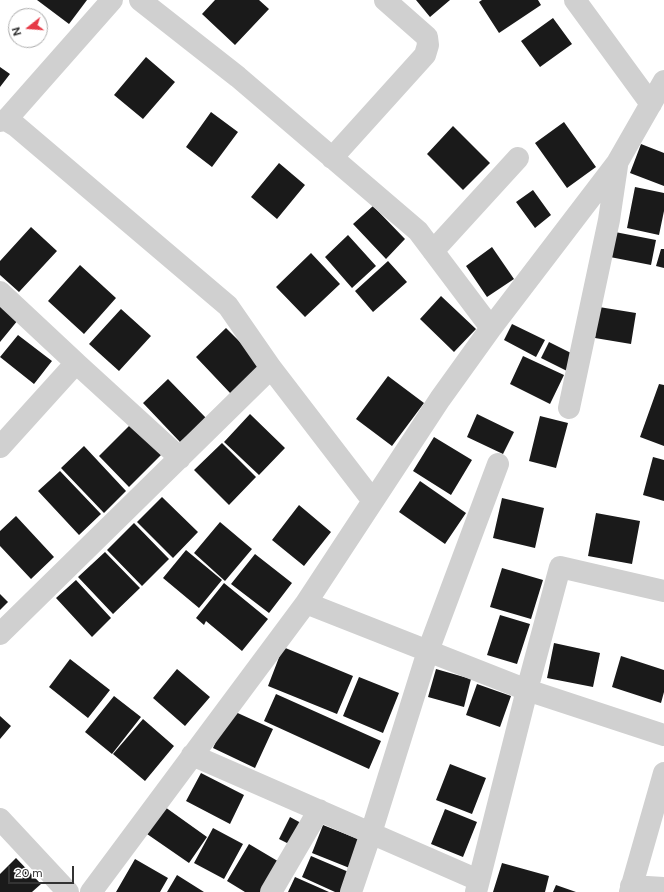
<!DOCTYPE html>
<html>
<head>
<meta charset="utf-8">
<style>
  body { margin:0 }
  #map { position:relative; width:664px; height:892px; overflow:hidden; background:#fff; font-family:Figtree,sans-serif }
  canvas { display:block }
  .north { position:absolute; left:8px; top:8px; width:40px; height:40px; box-sizing:border-box; background:#fff; border:1px solid #adadad; border-radius:50%; rotate:253deg; font-size:11px; font-weight:700; line-height:16px; text-align:center; color:#333 }
  .north::after { content:''; display:block; margin:auto; width:14px; height:18px; background:#e63946; clip-path:polygon(50% 0,100% 100%,50% 72%,0 100%) }
  .scale { position:absolute; left:8px; top:866px; width:66px; height:18px; box-sizing:border-box; border:2px solid #333; border-top:0; padding-left:5px; font-size:12px; line-height:14px; white-space:nowrap; color:#333; -webkit-text-stroke:3px #fff; paint-order:stroke }
</style>
</head>
<body>
<div id="map">
<canvas width="664" height="892"></canvas>
<div class="north">N</div>
<div class="scale">20 m</div>
</div>
<script>
const ctx = document.querySelector('canvas').getContext('2d');
ctx.lineJoin = 'round';
function fill(path, color) { ctx.fillStyle = color; ctx.fill(path, 'evenodd'); }
function stroke(path, color, width, dash) { ctx.strokeStyle = color; ctx.lineWidth = width; ctx.lineCap = dash ? 'butt' : 'round'; ctx.setLineDash(dash || []); ctx.stroke(path); }
const building = new Path2D(`
  M 37,0 L 87,0 L 69,24 Z
  M 215,0 L 259,0 L 269,9 L 235,45 L 202,14 Z
  M 416,0 L 450,0 L 430,17 Z
  M 482,0 L 538,0 L 541,5 L 499,33 L 479,2 Z
  M 553,18 L 572,44 L 540,67 L 521,41 Z
  M 146,57 L 175,82 L 143,119 L 114,95 Z
  M 0,67 L 10,74 L 0,87 Z
  M 211,112 L 238,132 L 212,167 L 186,147 Z
  M 564,122 L 596,167 L 567,188 L 535,143 Z
  M 453,126 L 490,163 L 463,190 L 427,154 Z
  M 641,144 L 664,153 L 664,186 L 630,173 Z
  M 279,163 L 305,185 L 277,219 L 251,197 Z
  M 635,187 L 664,193 L 664,211 L 659,235 L 627,228 Z
  M 533,190 L 551,215 L 535,228 L 516,202 Z
  M 373,206 L 405,239 L 386,259 L 353,224 Z
  M 31,227 L 57,251 L 19,292 L 0,275 L 0,261 Z
  M 615,232 L 656,240 L 651,265 L 610,257 Z
  M 348,235 L 376,266 L 352,288 L 325,257 Z
  M 492,247 L 514,279 L 487,297 L 466,266 Z
  M 661,249 L 664,249 L 664,268 L 656,266 Z
  M 311,253 L 340,284 L 305,317 L 276,287 Z
  M 388,261 L 407,282 L 373,312 L 355,291 Z
  M 80,265 L 116,298 L 84,334 L 48,301 Z
  M 441,296 L 476,329 L 454,352 L 420,319 Z
  M 0,305 L 18,320 L 0,342 Z
  M 599,307 L 636,313 L 631,344 L 595,338 Z
  M 121,309 L 151,336 L 119,371 L 89,344 Z
  M 512,324 L 545,340 L 536,357 L 504,340 Z
  M 226,328 L 262,364 L 231,394 L 196,357 Z
  M 18,335 L 52,361 L 34,384 L 0,357 Z
  M 549,342 L 575,355 L 567,371 L 541,358 Z
  M 523,356 L 564,375 L 550,404 L 510,384 Z
  M 388,376 L 424,403 L 392,446 L 356,419 Z
  M 168,379 L 206,418 L 180,442 L 143,403 Z
  M 659,384 L 664,385 L 664,446 L 640,437 Z
  M 250,414 L 285,448 L 259,475 L 224,442 Z
  M 477,414 L 514,432 L 503,454 L 467,437 Z
  M 540,416 L 568,423 L 556,468 L 529,461 Z
  M 134,421 L 164,452 L 129,487 L 99,456 Z
  M 434,437 L 472,460 L 451,495 L 413,471 Z
  M 222,443 L 256,477 L 229,505 L 194,470 Z
  M 84,446 L 126,491 L 104,513 L 61,468 Z
  M 653,457 L 664,460 L 664,501 L 643,495 Z
  M 60,471 L 101,514 L 79,535 L 38,491 Z
  M 420,481 L 466,513 L 445,544 L 399,512 Z
  M 162,497 L 198,532 L 173,558 L 137,522 Z
  M 502,498 L 544,508 L 535,548 L 493,538 Z
  M 299,505 L 331,532 L 304,566 L 272,540 Z
  M 596,513 L 640,521 L 632,564 L 588,556 Z
  M 16,516 L 54,557 L 31,579 L 0,546 L 0,531 Z
  M 220,522 L 252,549 L 225,581 L 194,553 Z
  M 134,523 L 169,559 L 142,586 L 107,550 Z
  M 186,550 L 222,580 L 199,608 L 163,578 Z
  M 105,552 L 140,588 L 113,614 L 78,577 Z
  M 255,554 L 292,583 L 269,613 L 231,584 Z
  M 502,568 L 543,580 L 531,619 L 490,607 Z
  M 76,580 L 111,618 L 92,637 L 56,598 Z
  M 224,583 L 268,619 L 242,651 L 206,621 L 204,625 L 196,618 Z
  M 0,594 L 8,602 L 0,610 Z
  M 500,615 L 530,624 L 517,664 L 487,655 Z
  M 554,643 L 600,653 L 593,687 L 547,678 Z
  M 283,647 L 353,676 L 337,714 L 268,686 Z
  M 621,656 L 664,670 L 664,692 L 661,703 L 612,687 Z
  M 70,659 L 110,690 L 88,718 L 49,687 Z
  M 177,669 L 210,697 L 185,726 L 153,698 Z
  M 436,669 L 471,679 L 464,707 L 428,697 Z
  M 359,677 L 399,693 L 383,733 L 343,716 Z
  M 477,684 L 511,696 L 500,727 L 466,715 Z
  M 276,694 L 381,741 L 369,769 L 264,721 Z
  M 114,696 L 141,717 L 112,754 L 85,732 Z
  M 231,710 L 273,729 L 255,768 L 213,748 Z
  M 0,716 L 11,726 L 0,739 Z
  M 143,719 L 174,746 L 145,781 L 113,754 Z
  M 450,764 L 486,778 L 472,814 L 436,800 Z
  M 201,773 L 244,795 L 230,824 L 186,801 Z
  M 165,807 L 207,837 L 189,863 L 147,834 Z
  M 445,809 L 477,822 L 463,857 L 431,844 Z
  M 290,817 L 301,823 L 291,845 L 279,839 Z
  M 323,825 L 363,841 L 352,869 L 312,853 Z
  M 213,828 L 243,844 L 224,879 L 194,863 Z
  M 249,844 L 281,863 L 264,892 L 245,892 L 227,881 Z
  M 311,856 L 351,873 L 343,892 L 335,892 L 302,877 Z
  M 16,858 L 41,884 L 32,892 L 0,892 L 0,874 Z
  M 135,859 L 168,878 L 160,892 L 116,892 Z
  M 502,863 L 549,876 L 545,892 L 493,892 Z
  M 177,875 L 204,892 L 167,892 Z
  M 295,877 L 329,892 L 288,892 Z
  M 556,885 L 576,892 L 553,892 Z`);
const minor = new Path2D(`
  M 140,0 L 238,77 L 418,231 L 491,328
  M 575,0 L 651,104
  M 6,120 L 112,0
  M 0,121 L 6,120 L 16,126 L 228,306 L 271,368 L 373,501
  M 332,158 L 425,55 L 428,45 L 427,37 L 385,0
  M 433,251 L 518,158
  M 0,292 L 76,363 L 0,447
  M 76,363 L 180,458
  M 569,408 L 609,220 L 617,166
  M 306,603 L 527,690 L 664,735
  M 0,634 L 271,368
  M 192,755 L 478,880
  M 0,819 L 68,892
  M 631,886 L 664,888
  M 91,892 L 306,603 L 440,399 L 491,328 L 617,163 L 664,81
  M 271,892 L 319,810
  M 351,892 L 371,833 L 428,651 L 498,464
  M 476,892 L 527,690 L 560,567 L 664,591
  M 630,892 L 664,773`);
fill(building, '#1a1a1a');
stroke(minor, '#d0d0d0', 22);
</script>
</body>
</html>
